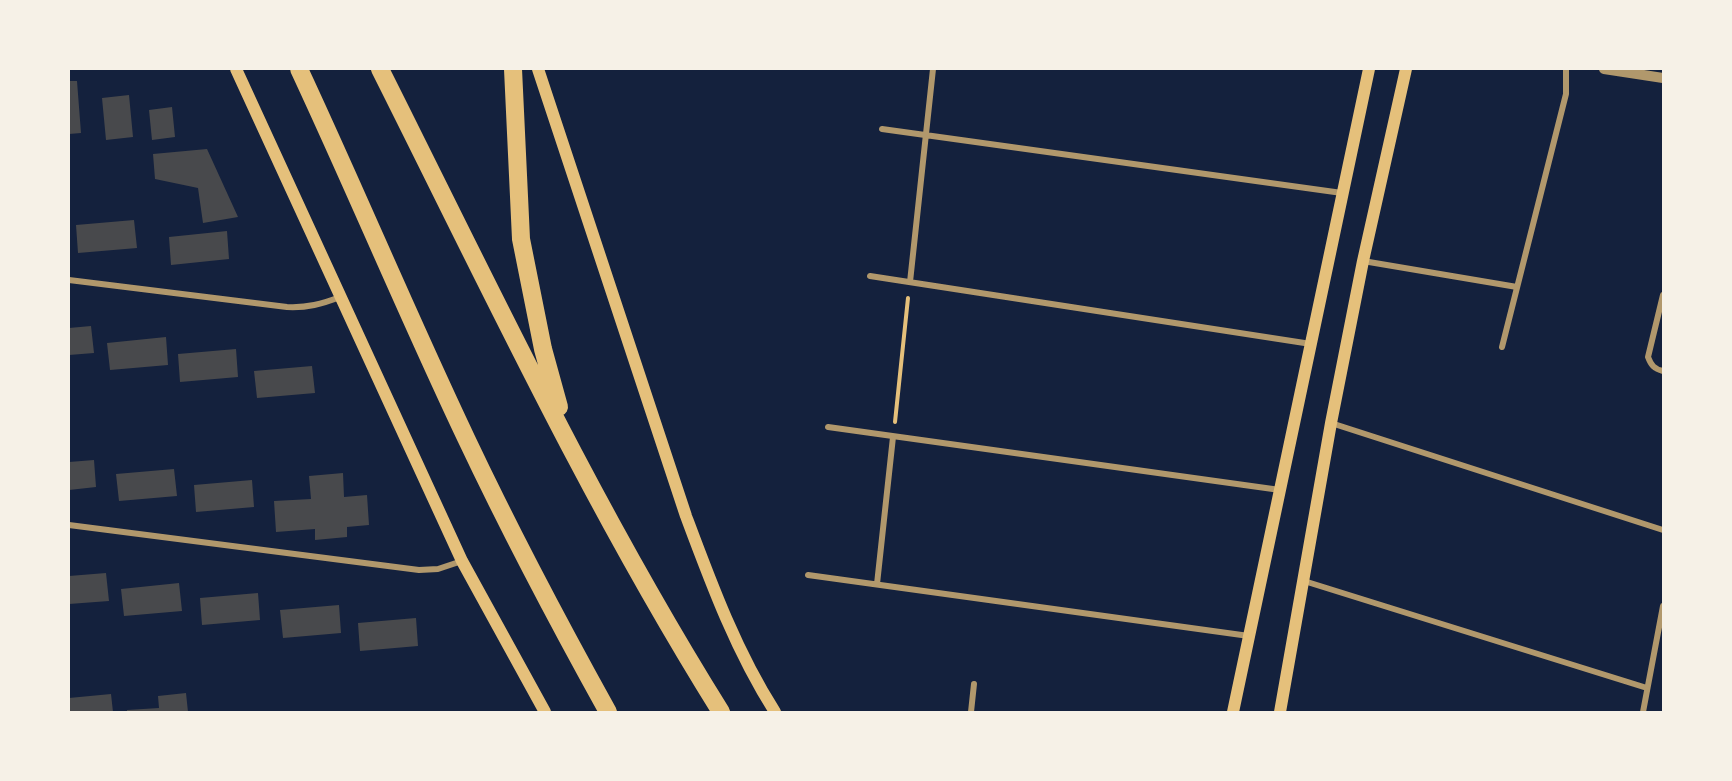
<!DOCTYPE html>
<html>
<head>
<meta charset="utf-8">
<style>
  body { margin:0 }
  #map { position:relative; width:1732px; height:781px; overflow:hidden; background:#14213d; font-family:"Space Grotesk",sans-serif }
  canvas { display:block }
  .frame { position:absolute; inset:0; border:70px solid #f6f1e7; pointer-events:none }
</style>
</head>
<body>
<div id="map">
<canvas width="1732" height="781"></canvas>
<div class="frame"></div>
</div>
<script>
const ctx = document.querySelector('canvas').getContext('2d');
ctx.lineJoin = 'round';
function fill(path, color) { ctx.fillStyle = color; ctx.fill(path, 'evenodd'); }
function stroke(path, color, width, dash) { ctx.strokeStyle = color; ctx.lineWidth = width; ctx.lineCap = dash ? 'butt' : 'round'; ctx.setLineDash(dash || []); ctx.stroke(path); }
const building = new Path2D(`
  M 69,81 L 77,81 L 81,133 L 69,134 Z
  M 129,95 L 133,137 L 106,140 L 102,98 Z
  M 172,107 L 175,137 L 152,140 L 149,110 Z
  M 207,149 L 238,217 L 203,223 L 198,188 L 155,179 L 153,154 Z
  M 134,220 L 137,248 L 78,253 L 76,225 Z
  M 227,231 L 229,259 L 171,265 L 169,237 Z
  M 91,326 L 94,353 L 69,355 L 69,328 Z
  M 166,337 L 168,365 L 110,370 L 107,343 Z
  M 236,349 L 238,377 L 180,382 L 178,354 Z
  M 312,366 L 315,393 L 257,398 L 254,371 Z
  M 94,460 L 96,487 L 69,490 L 69,462 Z
  M 174,469 L 177,496 L 119,501 L 116,474 Z
  M 343,473 L 344,497 L 367,495 L 369,525 L 347,527 L 347,537 L 315,540 L 315,529 L 276,532 L 274,501 L 311,499 L 309,476 Z
  M 252,480 L 254,507 L 196,512 L 194,485 Z
  M 106,573 L 109,601 L 69,604 L 69,576 Z
  M 179,583 L 182,611 L 124,616 L 121,589 Z
  M 258,593 L 260,620 L 202,625 L 200,598 Z
  M 339,605 L 341,633 L 283,638 L 280,610 Z
  M 416,618 L 418,646 L 360,651 L 358,623 Z
  M 186,693 L 188,712 L 127,712 L 127,710 L 159,708 L 158,696 Z
  M 111,694 L 113,712 L 69,712 L 69,698 Z`);
const path = new Path2D(`
  M 895,422 L 908,298`);
const minor = new Path2D(`
  M 882,129 L 1342,193
  M 1363,261 L 1517,287
  M 870,276 L 1311,344
  M 69,280 L 287,307 C 307,308 322,304 340,297
  M 910,282 L 933,69
  M 1663,295 L 1648,357 C 1651,365 1654,369 1663,371
  M 1502,347 L 1566,94 L 1566,69
  M 1331,423 L 1663,530
  M 828,427 L 1280,490
  M 69,525 L 419,570 L 438,569 L 462,561
  M 808,575 L 1249,636
  M 1304,581 L 1647,688
  M 877,584 L 893,437
  M 971,712 L 974,684
  M 1643,712 L 1663,606`);
const tertiary = new Path2D(`
  M 1604,69 L 1663,78`);
const secondary = new Path2D(`
  M 236,69 L 462,561 L 545,712
  M 538,69 L 686,516 C 711,583 736,651 775,712
  M 1233,712 L 1369,69
  M 1280,712 L 1331,423 L 1363,261 L 1406,69`);
const motorway = new Path2D(`
  M 299,69 C 356,191 408,316 466,438 C 510,531 558,622 608,712
  M 380,69 C 489,286 592,506 721,712
  M 513,69 L 521,239 L 543,349 L 559,407`);
fill(building, '#48494c');
stroke(path, '#e5c07b', 4);
stroke(minor, '#b1986c', 6);
stroke(tertiary, '#b1986c', 10);
stroke(secondary, '#e5c07b', 12);
stroke(motorway, '#e5c07b', 18);
</script>
</body>
</html>
